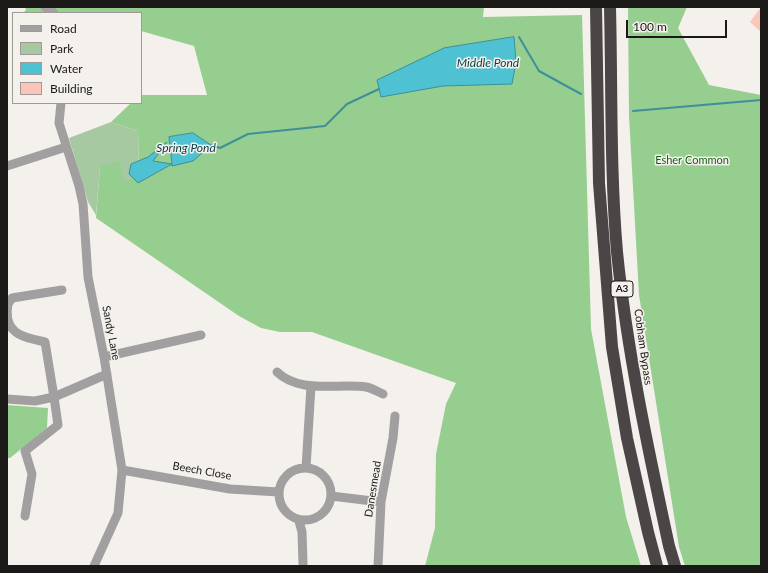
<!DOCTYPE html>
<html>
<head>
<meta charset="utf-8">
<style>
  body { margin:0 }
  #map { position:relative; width:768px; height:573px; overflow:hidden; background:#f4f0ec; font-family:Lato,sans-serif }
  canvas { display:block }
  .frame { position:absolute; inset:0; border:8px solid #1a1918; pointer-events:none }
  .legend { position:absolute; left:12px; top:12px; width:130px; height:92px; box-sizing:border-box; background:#f4f0ec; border:1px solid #9d9a97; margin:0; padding:5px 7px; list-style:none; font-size:12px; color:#1a1918 }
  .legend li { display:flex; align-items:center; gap:8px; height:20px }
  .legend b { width:20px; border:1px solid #9d9a97 }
  .scale { position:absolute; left:626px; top:20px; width:101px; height:18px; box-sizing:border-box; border:2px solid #1a1918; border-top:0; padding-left:5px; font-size:12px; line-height:14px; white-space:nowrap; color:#1a1918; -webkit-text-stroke:3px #f4f0ec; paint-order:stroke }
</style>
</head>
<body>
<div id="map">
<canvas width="768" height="573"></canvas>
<div class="frame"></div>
<ul class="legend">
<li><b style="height:5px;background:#a29fa0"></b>Road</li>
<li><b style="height:11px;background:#a6c9a2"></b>Park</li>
<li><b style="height:11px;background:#4ec1d2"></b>Water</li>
<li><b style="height:11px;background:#fbc6b9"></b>Building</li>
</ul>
<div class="scale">100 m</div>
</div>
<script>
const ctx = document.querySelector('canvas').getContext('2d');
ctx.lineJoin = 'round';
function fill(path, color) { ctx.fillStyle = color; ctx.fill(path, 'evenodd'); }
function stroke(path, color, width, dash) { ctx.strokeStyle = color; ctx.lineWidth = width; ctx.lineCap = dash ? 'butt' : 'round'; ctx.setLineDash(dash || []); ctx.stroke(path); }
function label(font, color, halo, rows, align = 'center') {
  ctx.font = font + ' Lato,sans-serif'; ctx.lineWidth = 3; ctx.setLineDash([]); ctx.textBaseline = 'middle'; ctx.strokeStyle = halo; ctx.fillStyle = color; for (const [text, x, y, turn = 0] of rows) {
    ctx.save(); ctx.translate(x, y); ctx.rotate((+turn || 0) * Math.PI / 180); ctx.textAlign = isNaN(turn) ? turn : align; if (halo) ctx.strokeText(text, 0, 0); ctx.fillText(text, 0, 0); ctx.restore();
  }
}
const green = new Path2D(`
  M 111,122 L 138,131 L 139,177 L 124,182 L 100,167 L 96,215 L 88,202 L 69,138 Z`);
const forest = new Path2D(`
  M 25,7 L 484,7 L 483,17 L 582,15 L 591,329 L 626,517 L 641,566 L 425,566 L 435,528 L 436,454 L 446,404 L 456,383 L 312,332 L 280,332 L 261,328 L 239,316 L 96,218 L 100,167 L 119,161 L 124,181 L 139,177 L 138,131 L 111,122 L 131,103 L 141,103 L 141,95 L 207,95 L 194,46 L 141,31 L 141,13 L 23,13 L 26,10 Z
  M 628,7 L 687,7 L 678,28 L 709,85 L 761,95 L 761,566 L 685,566 L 679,547 L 639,295 L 629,116 Z
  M 7,405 L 48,408 L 47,428 L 10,458 L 7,458 Z`);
const water = new Path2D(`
  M 514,37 L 516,62 L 512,84 L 443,86 L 381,97 L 377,80 L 444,48 Z
  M 193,133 L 211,145 L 193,161 L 172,166 L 172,164 L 138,183 L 129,174 L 131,164 L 148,157 L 167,142 L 153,161 L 172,164 L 169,137 Z`);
const stream = new Path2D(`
  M 519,37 L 539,71 L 581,94
  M 633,111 L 761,100
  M 211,145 L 220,148 L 248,134 L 325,126 L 347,104 L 379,89`);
const building = new Path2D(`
  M 761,7 L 761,32 L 750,22 Z`);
const minor = new Path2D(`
  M 45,7 L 54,13
  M 61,103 L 59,123 L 79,186 L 83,204 L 88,277 L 104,357 L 122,470 L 118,513 L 94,566
  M 7,166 L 66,147
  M 104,357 L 201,335
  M 277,372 C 300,394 337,383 366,387 C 372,388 378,392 383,394
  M 7,399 L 35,401 L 54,397 L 45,342 C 21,337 3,333 8,304 L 12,298 L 62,290
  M279 494a26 26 0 1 1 52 0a26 26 0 1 1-52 0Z
  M 306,468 L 311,386
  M 122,470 L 230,489 L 278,492
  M 331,496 L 381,502
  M 25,516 L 32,474 L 25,451 L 58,425 L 54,397 L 107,374
  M 299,521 L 302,532 L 303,564
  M 378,566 L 381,502 L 393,438 L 395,416`);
const highway = new Path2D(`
  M 596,7 L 599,183 L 612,347 L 627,438 L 648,532 L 657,566
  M 610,7 C 612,88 610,171 617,252 C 627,351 648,449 669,546 L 675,566`);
const shields = [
  [622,289,22]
];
const shieldNames = [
  ["A3",622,289]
];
const parkNames = [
  ["Esher Common",692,160]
];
const streetNames = [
  ["Sandy Lane",111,333,79],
  ["Cobham Bypass",643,347,82],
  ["Beech Close",202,471,10],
  ["Danesmead",373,489,-81]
];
const waterNames = [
  ["Middle Pond",488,63],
  ["Spring Pond",186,148]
];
fill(green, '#a6c9a2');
fill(forest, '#95ce8f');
fill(water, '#4ec1d2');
stroke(water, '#3e8f9a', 1);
stroke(stream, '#3e8f9a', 2);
fill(building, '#fbc6b9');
stroke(minor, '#a29fa0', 9);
stroke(highway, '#4b4646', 12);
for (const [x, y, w] of shields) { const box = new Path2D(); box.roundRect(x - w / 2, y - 8, w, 16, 3); ctx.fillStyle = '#f4f0ec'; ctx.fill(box); stroke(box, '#1a1918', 1); }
label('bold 10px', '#1a1918', null, shieldNames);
label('11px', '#156311', '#f4f0ec', parkNames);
label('11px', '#1a1918', '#f4f0ec', streetNames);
label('italic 12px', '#043c43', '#f4f0ec', waterNames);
</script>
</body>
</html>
